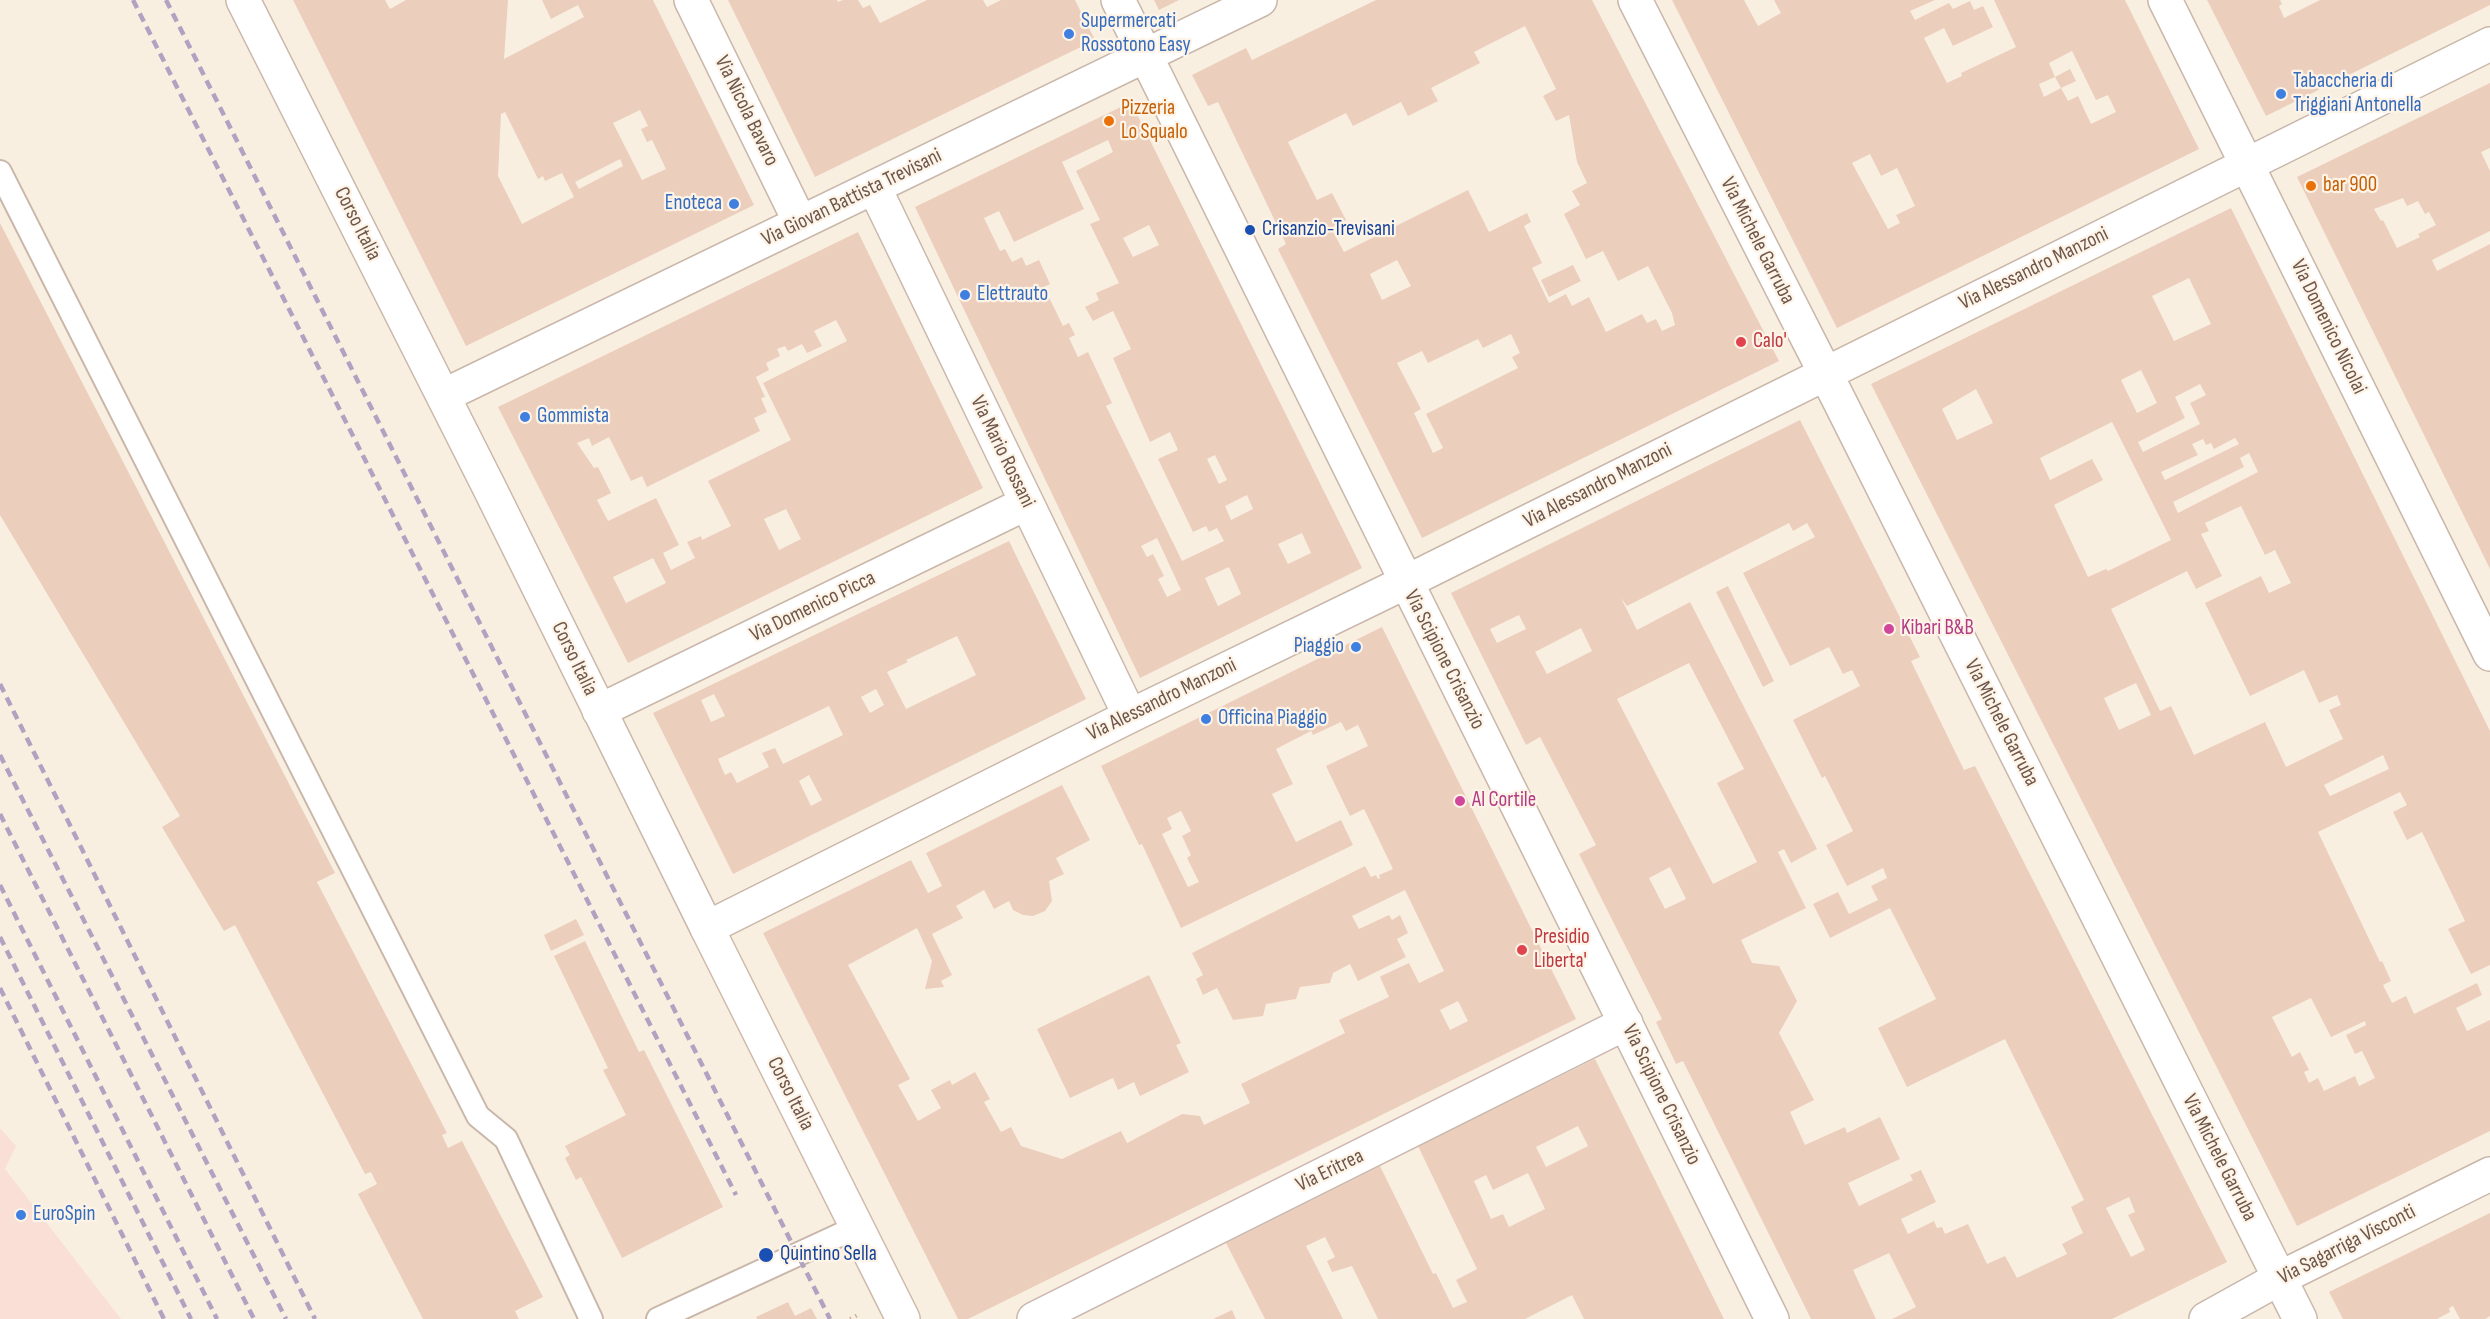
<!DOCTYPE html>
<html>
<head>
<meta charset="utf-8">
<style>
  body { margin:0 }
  canvas { display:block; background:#f9efe1 }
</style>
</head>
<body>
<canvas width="2490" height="1319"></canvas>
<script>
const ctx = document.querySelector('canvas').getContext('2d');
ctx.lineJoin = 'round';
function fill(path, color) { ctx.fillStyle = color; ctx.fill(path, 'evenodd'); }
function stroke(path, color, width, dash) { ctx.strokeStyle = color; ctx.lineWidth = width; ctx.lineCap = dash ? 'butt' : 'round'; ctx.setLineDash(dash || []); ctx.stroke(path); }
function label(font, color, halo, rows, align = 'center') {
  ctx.font = font + ' "Sofia Sans Condensed",sans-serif'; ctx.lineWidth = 4.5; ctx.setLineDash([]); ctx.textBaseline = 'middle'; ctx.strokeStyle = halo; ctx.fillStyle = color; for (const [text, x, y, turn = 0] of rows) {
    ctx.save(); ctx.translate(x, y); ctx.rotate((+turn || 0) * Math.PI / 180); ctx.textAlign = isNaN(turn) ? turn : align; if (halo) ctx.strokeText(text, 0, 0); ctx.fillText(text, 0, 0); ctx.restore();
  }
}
const commercial = new Path2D(`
  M 0,1128 L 16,1146 L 5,1169 L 121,1319 L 0,1319 Z`);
const building = new Path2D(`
  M 293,0 L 385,0 L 390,9 L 406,0 L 508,0 L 504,59 L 584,17 L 578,5 L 551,19 L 542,0 L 653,0 L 754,205 L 466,346 ZM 640,110 L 648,126 L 641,129 L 647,142 L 652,140 L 666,169 L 642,180 L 613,123 ZM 505,112 L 538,179 L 543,176 L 545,181 L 562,173 L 574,197 L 522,224 L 498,176 L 501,114 ZM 620,159 L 623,166 L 579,189 L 575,182 Z
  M 728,0 L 837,0 L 838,2 L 843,0 L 858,0 L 863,8 L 870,5 L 880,23 L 927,0 L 983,0 L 987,7 L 1001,0 L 1075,0 L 1095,40 L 815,177 Z
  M 1154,0 L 1179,0 L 1159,10 Z
  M 1376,0 L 1592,0 L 1779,361 L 1422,538 L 1278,249 L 1286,244 L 1218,102 L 1208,106 L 1192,75 L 1246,48 L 1252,60 ZM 1525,26 L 1556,89 L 1543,96 L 1556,121 L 1569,115 L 1577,162 L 1587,183 L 1572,191 L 1580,205 L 1564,214 L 1586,259 L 1603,251 L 1618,281 L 1648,266 L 1672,313 L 1675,325 L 1662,331 L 1656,319 L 1647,323 L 1642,314 L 1606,332 L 1589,297 L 1572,306 L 1566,294 L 1549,303 L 1532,268 L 1542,263 L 1524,226 L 1531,222 L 1527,213 L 1489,232 L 1468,190 L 1344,252 L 1331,228 L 1346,220 L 1332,193 L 1317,200 L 1288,142 L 1346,113 L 1353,126 L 1401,102 L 1408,116 L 1438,101 L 1431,88 L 1480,63 L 1474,52 ZM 1397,260 L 1411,286 L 1382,300 L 1370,274 ZM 1511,334 L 1520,353 L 1512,357 L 1518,368 L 1426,414 L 1443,448 L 1433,453 L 1414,413 L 1421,409 L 1397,363 L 1422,351 L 1428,363 L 1478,339 L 1483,348 Z
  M 1672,0 L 1744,0 L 1758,26 L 1781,13 L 1774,0 L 1935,0 L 1910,11 L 1915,20 L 1949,3 L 1953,9 L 1970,1 L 1974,10 L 1983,6 L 1993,27 L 1953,46 L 1944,28 L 1924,38 L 1947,83 L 1962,76 L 1961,73 L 2016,47 L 1994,0 L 2125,0 L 2199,149 L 1837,328 ZM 2072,51 L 2096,100 L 2108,95 L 2116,112 L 2091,124 L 2078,96 L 2068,101 L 2061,88 L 2076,81 L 2070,69 L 2055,77 L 2061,88 L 2044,97 L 2039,84 L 2055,77 L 2049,63 ZM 1870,154 L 1881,176 L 1897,168 L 1915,206 L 1896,215 L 1900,223 L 1888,229 L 1852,163 Z
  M 2207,0 L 2280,0 L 2282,4 L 2279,6 L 2284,18 L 2320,0 L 2490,0 L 2490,5 L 2266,116 Z
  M 2490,83 L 2490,148 L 2481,152 L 2490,171 L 2490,231 L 2432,260 L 2437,271 L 2490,244 L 2490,569 L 2297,177 ZM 2403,198 L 2407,206 L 2418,201 L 2425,214 L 2429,212 L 2436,225 L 2418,234 L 2420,237 L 2397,248 L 2383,220 L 2381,221 L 2374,209 Z
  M 1131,102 L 1362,568 L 1140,678 L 915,207 ZM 1108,140 L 1113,152 L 1076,171 L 1100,220 L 1090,224 L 1119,283 L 1096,293 L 1099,300 L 1085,307 L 1093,321 L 1113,311 L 1131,349 L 1113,358 L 1150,442 L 1170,432 L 1178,450 L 1158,459 L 1193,532 L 1206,526 L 1209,532 L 1217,528 L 1224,541 L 1182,561 L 1106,406 L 1112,403 L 1088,352 L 1078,357 L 1069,338 L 1075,335 L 1069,323 L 1063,326 L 1044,287 L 1050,284 L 1039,260 L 1026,266 L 1022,257 L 1012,262 L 1005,249 L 1000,251 L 984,218 L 999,211 L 1014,242 L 1084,209 L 1062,162 ZM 1149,225 L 1159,245 L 1133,257 L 1123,238 ZM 1215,455 L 1227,480 L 1219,484 L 1207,459 ZM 1247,495 L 1253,509 L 1231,520 L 1225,506 ZM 1302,533 L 1311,553 L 1288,564 L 1278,544 ZM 1157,538 L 1181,590 L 1167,597 L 1158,579 L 1164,576 L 1153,554 L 1147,557 L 1141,546 ZM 1229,567 L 1241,594 L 1218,606 L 1205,578 Z
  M 2231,208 L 2490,731 L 2490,965 L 2471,974 L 2448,929 L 2465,921 L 2422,832 L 2407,840 L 2393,812 L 2407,805 L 2400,792 L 2318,832 L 2380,962 L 2382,961 L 2391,981 L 2383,985 L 2392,1003 L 2406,996 L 2414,1014 L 2477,983 L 2482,995 L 2456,1008 L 2467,1031 L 2490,1020 L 2490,1131 L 2297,1226 L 1871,384 ZM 2189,278 L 2211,324 L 2174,341 L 2152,296 ZM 2141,370 L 2157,403 L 2137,413 L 2121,380 ZM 2200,384 L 2206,395 L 2190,403 L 2200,424 L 2143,452 L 2138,442 L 2185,418 L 2175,397 ZM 1976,389 L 1993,423 L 1957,440 L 1942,409 ZM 2112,422 L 2171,540 L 2108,571 L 2106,569 L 2088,577 L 2054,505 L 2103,480 L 2092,459 L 2050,480 L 2040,458 ZM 2235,438 L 2239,444 L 2165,480 L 2161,472 L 2198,455 L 2192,444 L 2203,439 L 2206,445 L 2211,443 L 2214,449 ZM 2249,453 L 2258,472 L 2178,513 L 2173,502 L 2244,467 L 2240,458 ZM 2241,506 L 2265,555 L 2275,550 L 2291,583 L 2269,593 L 2261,576 L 2205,603 L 2250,696 L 2304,670 L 2319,703 L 2337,695 L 2341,705 L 2329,710 L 2343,739 L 2286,767 L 2265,722 L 2194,755 L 2171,706 L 2160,711 L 2111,609 L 2187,571 L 2196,589 L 2222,576 L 2201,534 L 2209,531 L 2205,523 ZM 2136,683 L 2151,715 L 2119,730 L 2104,698 ZM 2383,755 L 2389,769 L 2330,796 L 2324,785 ZM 2311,998 L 2331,1037 L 2365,1021 L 2366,1025 L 2346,1035 L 2355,1054 L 2362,1051 L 2375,1078 L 2359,1086 L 2355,1076 L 2324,1091 L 2318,1078 L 2309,1083 L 2304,1072 L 2309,1070 L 2300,1052 L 2292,1057 L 2272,1017 Z
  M 0,223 L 335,873 L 317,882 L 447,1133 L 442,1135 L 448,1148 L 462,1141 L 543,1297 L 515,1311 L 519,1319 L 423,1319 L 358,1194 L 377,1184 L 371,1172 L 365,1174 L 235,925 L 224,931 L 162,827 L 180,816 L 0,515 Z
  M 858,232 L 983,488 L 628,663 L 498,407 ZM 836,320 L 847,341 L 763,383 L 791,440 L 708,481 L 731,526 L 702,540 L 701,536 L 687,542 L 695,558 L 671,570 L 663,553 L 679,545 L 656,498 L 608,521 L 597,500 L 611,493 L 598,467 L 594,468 L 577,443 L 589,438 L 592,446 L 609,437 L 631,481 L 642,476 L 647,487 L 760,431 L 754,418 L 767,412 L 761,398 L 765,397 L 756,377 L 769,370 L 766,363 L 780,356 L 777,349 L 785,346 L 788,351 L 802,344 L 807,353 L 822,346 L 814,331 ZM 786,509 L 801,539 L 779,550 L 764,519 ZM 653,558 L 666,583 L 626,603 L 613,577 Z
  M 1573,265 L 1581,281 L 1549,297 L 1541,280 Z
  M 1800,420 L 1920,657 L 1911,661 L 1964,770 L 1975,766 L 2227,1262 L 2112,1319 L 1892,1319 L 1916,1307 L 1889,1253 L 1853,1270 L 1876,1319 L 1811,1319 L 1683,1061 L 1676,1064 L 1656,1022 L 1662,1019 L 1579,854 L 1596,845 L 1540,737 L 1526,745 L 1451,593 ZM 1789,523 L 1793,531 L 1807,523 L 1815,537 L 1743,573 L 1790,666 L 1829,647 L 1843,674 L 1852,670 L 1860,686 L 1793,720 L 1822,778 L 1825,776 L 1853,831 L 1826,845 L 1847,886 L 1883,868 L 1887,878 L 1871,886 L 1878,900 L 1849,914 L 1838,892 L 1813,904 L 1830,938 L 1890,908 L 1936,999 L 1878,1028 L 1907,1087 L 2005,1039 L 2084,1200 L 2071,1207 L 2083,1233 L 2062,1244 L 2067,1254 L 2017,1278 L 2005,1256 L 1987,1264 L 1968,1224 L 1945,1234 L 1942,1227 L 1937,1228 L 1934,1221 L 1908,1234 L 1901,1219 L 1936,1202 L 1921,1170 L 1910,1175 L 1913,1180 L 1859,1206 L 1848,1183 L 1900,1159 L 1880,1117 L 1847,1133 L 1845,1127 L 1805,1145 L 1790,1112 L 1814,1100 L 1779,1033 L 1797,1001 L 1779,966 L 1752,963 L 1741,940 L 1806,908 L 1778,852 L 1784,849 L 1791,863 L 1817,849 L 1690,602 L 1637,630 L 1621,598 L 1627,606 ZM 1519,615 L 1526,629 L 1497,643 L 1490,629 ZM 1581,628 L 1592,651 L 1547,674 L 1535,652 ZM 1689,663 L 1744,769 L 1717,783 L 1757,862 L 1713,884 L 1617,699 ZM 1670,867 L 1686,899 L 1665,909 L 1649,878 ZM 2129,1197 L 2135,1212 L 2128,1215 L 2145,1250 L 2131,1257 L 2106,1208 Z
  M 1009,541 L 1086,699 L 733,874 L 653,713 ZM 957,636 L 976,675 L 906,709 L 887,672 L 908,662 L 906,660 ZM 876,689 L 884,705 L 870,713 L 861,697 ZM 714,694 L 725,716 L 711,722 L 701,700 ZM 829,706 L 843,735 L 783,764 L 775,748 L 762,753 L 769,767 L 737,783 L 731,772 L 725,775 L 718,759 ZM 809,775 L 822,800 L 811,806 L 799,781 Z
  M 1728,586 L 1774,681 L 1763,687 L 1716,592 Z
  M 1382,627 L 1576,1019 L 968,1319 L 958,1319 L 763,933 L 911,860 L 928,893 L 942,886 L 926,853 L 1062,785 L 1090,840 L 1056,858 L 1064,874 L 1049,881 L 1052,901 L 1045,911 L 1033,916 L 1023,915 L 1013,910 L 1009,901 L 994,909 L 984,890 L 956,906 L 963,918 L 932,934 L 952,975 L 941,981 L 944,987 L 925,989 L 932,961 L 917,928 L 848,965 L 910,1079 L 898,1085 L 918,1121 L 941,1108 L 931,1090 L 950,1080 L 952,1085 L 975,1072 L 990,1099 L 984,1102 L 1001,1132 L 1011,1127 L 1021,1146 L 1062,1159 L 1121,1131 L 1127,1143 L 1182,1114 L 1200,1116 L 1204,1125 L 1250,1103 L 1241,1084 L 1345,1033 L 1339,1020 L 1389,997 L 1380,977 L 1381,976 L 1409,963 L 1419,983 L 1444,971 L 1405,890 L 1352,916 L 1359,929 L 1389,915 L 1392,920 L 1400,915 L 1408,933 L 1397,939 L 1406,957 L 1358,981 L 1350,964 L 1333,973 L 1330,983 L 1300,987 L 1296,999 L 1266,1004 L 1263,1016 L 1233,1020 L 1217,988 L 1203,995 L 1196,979 L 1203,975 L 1192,953 L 1365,866 L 1371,877 L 1376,875 L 1378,879 L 1380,878 L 1379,875 L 1393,869 L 1364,809 L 1350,816 L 1326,766 L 1368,746 L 1358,725 L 1346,731 L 1341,722 L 1313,735 L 1311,731 L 1276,749 L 1293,784 L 1272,794 L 1296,842 L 1341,820 L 1353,845 L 1181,928 L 1142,844 L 1139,845 L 1101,766 ZM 1181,811 L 1191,831 L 1182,836 L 1191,855 L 1187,858 L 1199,882 L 1188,887 L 1162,834 L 1172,829 L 1167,818 ZM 1458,1001 L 1468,1021 L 1450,1030 L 1440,1010 Z
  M 576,919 L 584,935 L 551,951 L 544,935 Z
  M 585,941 L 639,1052 L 644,1050 L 723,1207 L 622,1258 L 581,1177 L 576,1180 L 565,1158 L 570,1155 L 565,1146 L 626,1115 L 603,1070 L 608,1068 L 554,956 Z
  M 1149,975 L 1181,1043 L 1176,1045 L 1189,1072 L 1140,1096 L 1134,1082 L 1118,1090 L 1113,1078 L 1070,1098 L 1037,1029 Z
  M 1595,1059 L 1724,1319 L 1584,1319 L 1572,1295 L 1525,1319 L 1378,1319 L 1352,1266 L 1332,1272 L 1327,1261 L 1335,1257 L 1325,1237 L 1306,1246 L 1343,1319 L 1265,1319 L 1226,1243 L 1380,1166 L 1433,1274 L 1436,1273 L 1453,1308 L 1467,1302 L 1456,1280 L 1477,1269 L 1418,1146 ZM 1578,1126 L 1588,1146 L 1546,1167 L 1536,1147 ZM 1528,1173 L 1545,1209 L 1509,1227 L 1503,1214 L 1491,1219 L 1474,1181 L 1486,1175 L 1493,1190 Z
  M 2490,1213 L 2490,1316 L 2485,1319 L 2460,1319 L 2453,1306 L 2449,1308 L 2450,1312 L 2437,1319 L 2343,1319 L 2329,1292 Z
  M 788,1302 L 795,1316 L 811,1308 L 817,1319 L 757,1319 L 756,1317 Z
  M 1232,1310 L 1236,1319 L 1213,1319 Z`);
const path = new Path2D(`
  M 850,1319 L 860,1314`);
const lane = new Path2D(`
  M 0,172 L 478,1116 L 506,1139 L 591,1319
  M 658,1319 L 857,1227`);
const street = new Path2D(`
  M 243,0 L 489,487 L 707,928 L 1130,716 L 1406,582 L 2490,44
  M 691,0 L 800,222
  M 1118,0 L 1772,1319
  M 1635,0 L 1840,402 L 2300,1319
  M 2165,0 L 2490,654
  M 874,187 L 1130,716
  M 443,396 L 1260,0
  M 599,711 L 1027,503
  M 1034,1319 L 1626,1023
  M 2206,1319 L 2280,1278 L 2490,1174`);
const secondary = new Path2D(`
  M 707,928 L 903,1319`);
const rail = new Path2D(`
  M 133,0 L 736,1195
  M 166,0 L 830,1319
  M 0,684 L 315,1319
  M 0,755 L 286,1319
  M 0,814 L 254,1319
  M 0,885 L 217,1319
  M 0,937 L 191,1319
  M 0,988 L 164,1319`);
const markers = [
  [1069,34,6,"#3f7fe0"],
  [2281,94,6,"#3f7fe0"],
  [1109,121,6,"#e8710a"],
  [2311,186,6,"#e8710a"],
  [734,204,6,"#3f7fe0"],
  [1250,230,6,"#1a4fb4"],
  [965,295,6,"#3f7fe0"],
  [1741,342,6,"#e0444e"],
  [525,417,6,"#3f7fe0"],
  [1889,629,6,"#d1479c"],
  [1356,647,6,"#3f7fe0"],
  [1206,719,6,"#3f7fe0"],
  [1460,801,6,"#d1479c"],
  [1522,950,6,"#e0444e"],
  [21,1215,6,"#3f7fe0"],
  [766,1255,8,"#1a4fb4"]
];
const shopNames = [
  ["Supermercati",1081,22],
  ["Rossotono Easy",1081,46],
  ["Tabaccheria di",2293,82],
  ["Triggiani Antonella",2293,106],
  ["Enoteca",722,204,"right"],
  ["Elettrauto",977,295],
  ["Gommista",537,417],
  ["Piaggio",1344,647,"right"],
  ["Officina Piaggio",1218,719],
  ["EuroSpin",33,1215]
];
const foodNames = [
  ["Pizzeria",1121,109],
  ["Lo Squalo",1121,133],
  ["bar 900",2323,186]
];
const streetNames = [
  ["Via Nicola Bavaro",746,111,64],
  ["Via Giovan Battista Trevisani",852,198,-26],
  ["Corso Italia",357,224,63],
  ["Via Michele Garruba",1757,241,63],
  ["Via Alessandro Manzoni",2034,269,-26],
  ["Via Domenico Nicolai",2328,327,64],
  ["Via Mario Rossani",1002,452,64],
  ["Via Alessandro Manzoni",1598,486,-27],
  ["Via Domenico Picca",813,607,-26],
  ["Corso Italia",574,659,64],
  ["Via Scipione Crisanzio",1444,660,63],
  ["Via Alessandro Manzoni",1162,700,-26],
  ["Via Michele Garruba",2001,723,63],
  ["Corso Italia",790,1094,63],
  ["Via Scipione Crisanzio",1661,1095,64],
  ["Via Michele Garruba",2219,1158,63],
  ["Via Eritrea",1330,1171,-26],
  ["Via Sagarriga Visconti",2347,1245,-27]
];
const transitNames = [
  ["Crisanzio-Trevisani",1262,230],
  ["Quintino Sella",780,1255]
];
const healthNames = [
  ["Calo'",1753,342],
  ["Presidio",1534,938],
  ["Liberta'",1534,962]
];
const hotelNames = [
  ["Kibari B&B",1901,629],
  ["Al Cortile",1472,801]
];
fill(commercial, '#f9dfd6');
fill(building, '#eccebc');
stroke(lane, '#c9b7aa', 26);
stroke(street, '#c9b7aa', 36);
stroke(secondary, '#ceb9aa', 36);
stroke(path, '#d0b1a0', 4, [1.5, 4.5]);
stroke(lane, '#fff', 22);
stroke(street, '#fff', 33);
stroke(secondary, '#fff', 33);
stroke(rail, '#b2a2c1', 4.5, [9, 6]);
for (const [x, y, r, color] of markers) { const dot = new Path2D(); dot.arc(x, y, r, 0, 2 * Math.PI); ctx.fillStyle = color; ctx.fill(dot); stroke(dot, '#fdf4e7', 2); }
label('21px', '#366cbe', '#fdf4e7', shopNames, 'left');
label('21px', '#c56008', '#fdf4e7', foodNames, 'left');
label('21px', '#6e564b', '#fdf4e7', streetNames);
label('21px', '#164399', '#fdf4e7', transitNames, 'left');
label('21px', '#be3a42', '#fdf4e7', healthNames, 'left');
label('21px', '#b23c85', '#fdf4e7', hotelNames, 'left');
</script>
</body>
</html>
